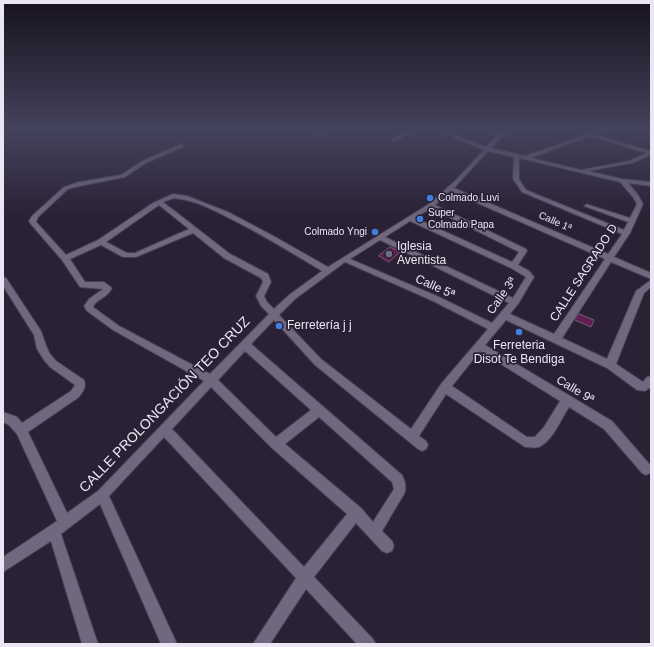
<!DOCTYPE html>
<html>
<head>
<meta charset="utf-8">
<style>
  body { margin:0 }
  #map { position:relative; width:654px; height:647px; overflow:hidden; background:#2a2135; font-family:Arial,sans-serif }
  canvas { display:block }
  .frame { position:absolute; inset:0; border:4px solid #ebe6f3; pointer-events:none }
</style>
</head>
<body>
<div id="map">
<canvas width="654" height="647"></canvas>
<div class="frame"></div>
</div>
<script>
const ctx = document.querySelector('canvas').getContext('2d');
ctx.lineJoin = 'round';
function fill(path, color) { ctx.fillStyle = color; ctx.fill(path, 'evenodd'); }
function stroke(path, color, width, dash) { ctx.strokeStyle = color; ctx.lineWidth = width; ctx.lineCap = dash ? 'butt' : 'round'; ctx.setLineDash(dash || []); ctx.stroke(path); }
function label(font, color, halo, rows, align = 'center') {
  ctx.font = font + ' Arial,sans-serif'; ctx.lineWidth = 3.5; ctx.setLineDash([]); ctx.textBaseline = 'middle'; ctx.strokeStyle = halo; ctx.fillStyle = color; for (const [text, x, y, turn = 0] of rows) {
    ctx.save(); ctx.translate(x, y); ctx.rotate((+turn || 0) * Math.PI / 180); ctx.textAlign = isNaN(turn) ? turn : align; if (halo) ctx.strokeText(text, 0, 0); ctx.fillText(text, 0, 0); ctx.restore();
  }
}
const building = new Path2D(`
  M 390,247 L 400,252 L 389,262 L 379,256 Z
  M 579,314 L 594,320 L 591,327 L 575,320 Z`);
const street = new Path2D(`
  M 328,129 L 335,129 L 317,137 L 312,136 Z
  M 414,129 L 421,129 L 395,141 L 390,140 Z
  M 433,129 L 439,129 L 486,147 L 497,136 L 483,129 L 489,129 L 500,133 L 510,129 L 516,129 L 502,136 L 491,148 L 525,156 L 602,129 L 608,129 L 595,135 L 651,151 L 651,155 L 632,163 L 588,171 L 622,179 L 651,182 L 651,186 L 628,183 L 638,195 L 643,204 L 630,233 L 614,257 L 651,273 L 651,279 L 611,262 L 562,338 L 607,359 L 636,291 L 651,280 L 651,287 L 644,293 L 616,364 L 643,382 L 647,377 L 651,376 L 651,387 L 645,391 L 637,390 L 607,368 L 506,320 L 485,345 L 612,421 L 650,465 L 650,473 L 646,475 L 642,473 L 604,429 L 569,407 C 561,419 554,438 541,446 C 537,449 530,447 525,447 L 446,394 L 419,436 L 426,441 L 428,445 L 426,449 L 422,451 L 418,449 L 315,365 L 274,320 L 251,344 L 402,475 C 405,481 407,488 404,494 L 382,531 L 392,541 L 394,546 L 392,551 L 387,553 L 382,551 L 356,523 L 314,577 L 373,639 L 376,644 L 357,644 L 306,589 L 270,644 L 253,644 L 296,578 L 164,437 L 109,496 L 177,644 L 161,644 L 100,504 L 61,534 L 98,644 L 82,644 L 51,541 L 3,572 L 3,557 L 57,521 L 17,434 L 9,425 L 3,422 L 3,412 L 17,417 L 22,423 L 71,391 L 75,385 L 50,367 L 44,360 L 37,349 L 34,335 L 3,286 L 3,277 L 6,278 L 41,331 L 47,348 L 50,354 L 56,361 L 84,380 C 87,386 83,392 79,397 L 28,432 L 67,513 L 98,491 L 204,381 L 113,330 L 87,311 L 84,306 L 89,299 L 103,289 L 80,287 L 62,260 L 30,223 L 29,221 L 32,216 L 64,187 L 79,182 L 121,175 L 142,161 L 181,144 L 184,146 L 183,147 L 146,163 L 125,177 L 80,186 L 68,189 L 38,217 L 36,222 L 66,255 L 98,240 L 153,203 L 173,194 L 187,196 L 228,212 L 277,238 L 328,267 L 429,204 L 455,181 L 484,150 ZM 590,136 L 646,153 L 629,161 L 581,170 L 531,158 ZM 488,151 L 514,157 L 513,179 L 522,192 L 622,234 L 608,254 L 454,188 ZM 519,158 L 620,182 L 633,197 L 637,204 L 630,218 L 589,205 L 587,204 L 584,206 L 628,222 L 624,230 L 526,190 L 519,179 ZM 450,191 L 605,259 L 554,334 L 510,314 L 518,304 L 534,277 L 529,271 L 518,265 L 527,251 L 526,249 L 435,205 ZM 174,198 C 196,200 217,212 237,222 C 266,237 294,254 322,271 L 289,295 L 274,309 L 267,302 L 264,296 L 271,282 L 268,274 L 230,254 L 163,202 ZM 159,205 L 189,229 L 135,253 L 127,253 L 106,242 ZM 431,208 L 519,252 L 512,262 L 415,218 ZM 410,221 L 511,268 L 526,277 L 513,298 L 385,237 ZM 193,233 L 224,258 L 261,278 L 263,282 L 256,296 L 261,306 L 269,314 L 210,374 L 119,326 L 93,307 C 96,299 108,298 112,288 L 104,282 L 85,282 L 70,259 L 101,245 L 123,257 L 136,257 ZM 380,240 L 509,303 L 492,323 L 439,297 L 350,259 ZM 345,262 L 433,301 L 488,329 L 441,384 L 411,429 L 321,359 L 279,315 L 295,299 ZM 245,351 L 311,410 L 276,437 L 218,380 ZM 480,351 L 560,401 L 544,427 L 535,437 L 527,437 L 452,386 ZM 211,387 L 272,448 L 347,514 L 304,567 L 172,429 ZM 319,417 L 392,482 L 394,489 L 373,522 L 361,508 L 285,444 Z
  M 643,129 L 651,129 L 651,132 L 644,130 Z`);
const markers = [
  [430,198,4,"#3f7fe0"],
  [420,219,4,"#3f7fe0"],
  [375,232,4,"#3f7fe0"],
  [389,254,4,"#6b7280"],
  [279,326,4,"#3f7fe0"],
  [519,332,4,"#3f7fe0"]
];
const farPoinames = [
  ["Colmado Luvi",438,198],
  ["Super",428,213],
  ["Colmado Papa",428,225],
  ["Colmado Yngi",367,232,"right"]
];
const farStreetnames = [
  ["Calle 1ª",555,222,24]
];
const poiNames = [
  ["Iglesia",397,247],
  ["Aventista",397,261],
  ["Ferretería j j",287,326],
  ["Ferreteria",519,346,"center"],
  ["Disot Te Bendiga",519,360,"center"]
];
const streetNames = [
  ["CALLE SAGRADO D",584,273,-57],
  ["Calle 5ª",435,287,24],
  ["Calle 3ª",502,296,-55],
  ["Calle 9ª",575,390,31]
];
const nearStreetnames = [
  ["CALLE PROLONGACIÓN TEO CRUZ",165,405,-46]
];
fill(building, '#611d56');
stroke(building, '#766071', 1);
stroke(street, '#463f50', 2);
fill(street, '#71677f');
const sky = ctx.createLinearGradient(0, 0, 0, 219);
sky.addColorStop(0, '#17121d');
sky.addColorStop(0.59, '#44435c');
sky.addColorStop(1, '#44435c00');
ctx.fillStyle = sky;
ctx.fillRect(0, 0, 654, 219);
for (const [x, y, r, color] of markers) { const dot = new Path2D(); dot.arc(x, y, r, 0, 2 * Math.PI); ctx.fillStyle = color; ctx.fill(dot); stroke(dot, '#2a2135', 1.5); }
label('10px', '#ebe6f3', '#2a2135', farPoinames, 'left');
label('10px', '#ebe6f3', '#2a2135', farStreetnames);
label('12px', '#ebe6f3', '#2a2135', poiNames, 'left');
label('12px', '#ebe6f3', '#2a2135', streetNames);
label('14px', '#ebe6f3', '#2a2135', nearStreetnames);
</script>
</body>
</html>
